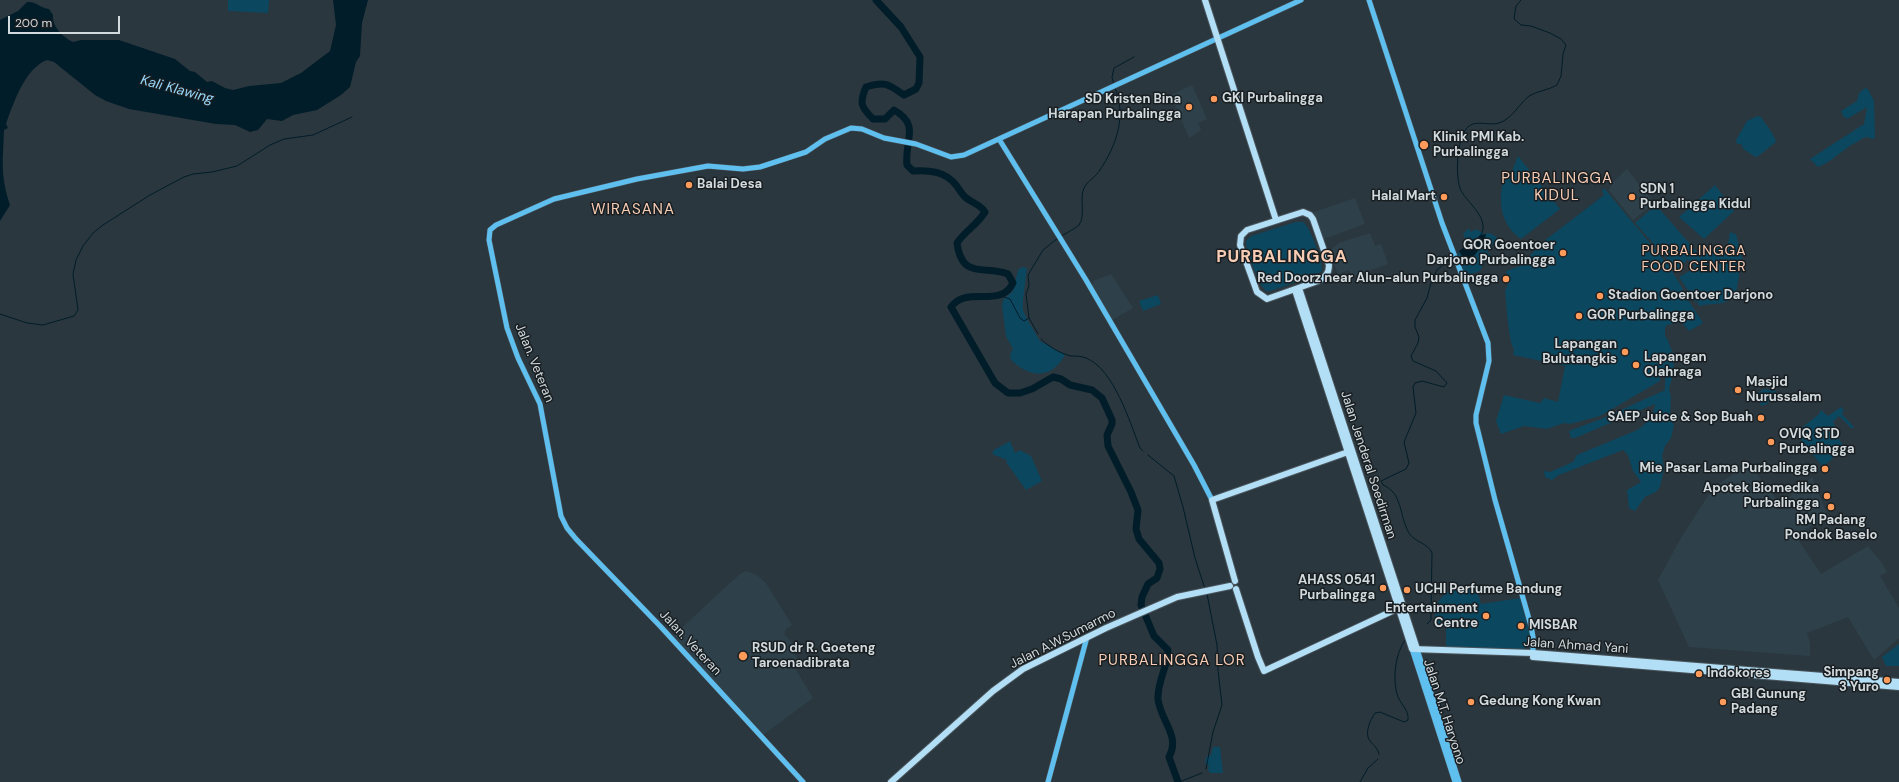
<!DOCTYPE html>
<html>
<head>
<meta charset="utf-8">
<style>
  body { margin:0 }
  #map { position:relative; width:1899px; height:782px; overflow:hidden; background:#2b373e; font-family:"DM Sans",sans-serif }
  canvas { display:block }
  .scale { position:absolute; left:8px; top:16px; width:112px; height:18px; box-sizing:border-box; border:2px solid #d2dade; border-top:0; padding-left:5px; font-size:12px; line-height:14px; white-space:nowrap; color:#d2dade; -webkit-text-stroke:3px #181e21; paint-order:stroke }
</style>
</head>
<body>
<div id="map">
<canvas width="1899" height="782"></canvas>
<div class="scale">200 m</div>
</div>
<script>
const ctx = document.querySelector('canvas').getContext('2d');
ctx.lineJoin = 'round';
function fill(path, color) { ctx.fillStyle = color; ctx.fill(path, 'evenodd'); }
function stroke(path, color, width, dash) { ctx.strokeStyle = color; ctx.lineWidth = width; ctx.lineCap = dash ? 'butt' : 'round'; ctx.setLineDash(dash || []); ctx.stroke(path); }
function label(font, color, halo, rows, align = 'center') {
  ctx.font = font + ' "DM Sans",sans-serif'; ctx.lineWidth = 3; ctx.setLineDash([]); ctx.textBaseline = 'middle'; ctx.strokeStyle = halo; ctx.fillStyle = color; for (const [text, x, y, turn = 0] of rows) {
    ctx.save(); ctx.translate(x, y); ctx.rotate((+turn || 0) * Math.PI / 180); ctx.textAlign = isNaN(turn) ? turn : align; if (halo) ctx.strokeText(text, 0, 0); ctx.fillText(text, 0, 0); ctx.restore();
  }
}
const built = new Path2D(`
  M 1192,85 L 1207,119 L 1198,123 L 1201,130 L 1189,138 L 1171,95 Z
  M 1627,169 L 1654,203 L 1633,220 L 1609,190 L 1612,183 Z
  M 1355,198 L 1365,224 L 1324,239 L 1314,212 Z
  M 1370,233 L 1375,246 L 1381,244 L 1388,264 L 1351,277 L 1349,270 L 1338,274 L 1329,251 L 1339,243 Z
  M 1111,274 L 1133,308 L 1112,320 L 1092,286 L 1093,281 Z
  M 1747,464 L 1759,476 L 1765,492 L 1771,489 L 1779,506 L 1812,477 L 1828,517 L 1795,535 L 1821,574 L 1868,546 L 1881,562 L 1887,572 L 1880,576 L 1899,608 L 1899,638 L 1874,660 L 1848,617 L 1807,633 L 1810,643 L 1810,656 L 1689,647 L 1658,580 L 1681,538 L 1713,488 Z
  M 746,571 L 757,575 L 766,583 L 792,625 L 786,629 L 784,634 L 796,647 L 792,651 L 799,661 L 793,665 L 813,698 L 763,735 L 673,636 L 731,582 L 740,574 Z`);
const green = new Path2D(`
  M 228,0 L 269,0 L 268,13 L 228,11 Z
  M 1865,88 L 1868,89 L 1874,101 L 1875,138 L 1872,139 L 1867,137 L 1863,138 C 1858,142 1852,144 1847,148 C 1837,155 1829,163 1818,167 L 1810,159 L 1813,157 L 1864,124 L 1867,107 L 1847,119 L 1843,116 L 1841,111 L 1857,101 L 1859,93 Z
  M 1757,116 L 1761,117 C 1766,125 1774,133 1776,142 L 1757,157 C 1751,156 1749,151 1744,150 L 1741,144 L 1737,144 L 1736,140 L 1747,121 Z
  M 1518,156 L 1560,209 L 1521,239 C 1501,225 1498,203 1503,181 L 1510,176 Z
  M 1715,185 L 1734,211 L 1704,239 L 1679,217 Z
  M 1604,188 L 1669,266 L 1683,289 L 1683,292 L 1703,323 L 1689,331 L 1681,322 L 1667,325 L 1665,328 L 1665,336 C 1670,341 1669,348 1674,354 L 1673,375 L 1669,389 L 1671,397 L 1670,418 L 1674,425 L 1671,438 L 1665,446 L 1662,456 L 1664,469 L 1660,487 L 1656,492 L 1645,497 L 1635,511 L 1629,508 L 1627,490 L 1641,482 L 1633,471 L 1628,455 L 1623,450 L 1559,475 L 1552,480 L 1545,477 L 1544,471 L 1550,472 L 1573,462 L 1577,455 L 1637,430 C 1645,426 1655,413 1655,404 L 1575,438 L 1571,438 L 1569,431 L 1601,419 L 1665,390 L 1665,374 L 1660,373 L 1660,381 L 1600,416 L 1570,424 L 1564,423 L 1547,429 L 1524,426 L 1501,434 L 1496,421 L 1504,395 L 1540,403 L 1544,398 L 1558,402 L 1565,366 L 1513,355 L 1514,349 C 1509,345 1506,301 1505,291 L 1508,284 L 1506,271 L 1520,266 L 1544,241 L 1604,195 L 1602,191 Z
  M 1656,205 L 1697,252 L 1695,254 L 1701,257 L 1719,244 L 1723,248 L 1728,245 L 1730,232 L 1736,234 L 1743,262 L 1741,264 L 1736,294 C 1729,306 1711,303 1699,306 L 1697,301 L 1696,303 L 1679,277 L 1695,268 L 1694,265 L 1690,263 L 1688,259 L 1677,270 L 1635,223 Z
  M 1296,222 L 1303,222 C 1310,226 1323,262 1322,271 L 1316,275 L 1271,291 L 1266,291 C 1260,287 1245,249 1246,241 L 1251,236 Z
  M 1469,228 L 1471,232 L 1476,229 L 1484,234 L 1490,233 L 1498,238 L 1487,252 L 1491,256 L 1485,260 L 1480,271 L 1468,275 L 1464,272 L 1456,254 L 1463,251 L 1468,244 L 1463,234 Z
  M 1022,267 L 1027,268 L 1023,300 L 1023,310 L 1028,321 L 1040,341 L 1065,355 C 1051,380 1030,378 1011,360 L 1010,354 L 1013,349 L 1006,336 L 1002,306 L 1003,300 L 1013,291 L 1018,270 Z
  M 1158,295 L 1161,304 L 1143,311 L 1139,301 Z
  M 1765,389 L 1776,391 L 1767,404 L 1761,406 L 1757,393 Z
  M 1841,407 L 1844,410 L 1842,414 L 1854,427 L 1852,429 L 1839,416 L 1833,422 L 1836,428 L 1833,432 L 1845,447 L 1823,467 L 1795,433 L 1818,415 L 1821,410 L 1828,416 Z
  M 1010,441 L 1015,453 L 1020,450 L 1031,456 L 1042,481 L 1026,490 L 1006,462 L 1007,460 L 992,454 L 994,450 Z
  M 1467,587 L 1477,588 L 1481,604 L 1520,598 L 1532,642 L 1531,645 L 1524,649 L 1446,648 L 1446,625 L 1434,623 C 1437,603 1436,599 1453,589 L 1458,590 Z
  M 1899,644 L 1899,666 L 1886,666 L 1882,657 Z
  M 1213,747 L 1220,747 L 1223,773 L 1210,773 L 1208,770 L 1209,766 L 1205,763 L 1206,757 L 1211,755 Z`);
const water = new Path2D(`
  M 333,0 L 368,0 L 362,23 L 360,56 L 356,62 L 350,87 L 341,95 L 317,110 L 293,115 L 282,121 L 267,119 L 258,130 L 250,132 L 235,125 L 216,124 L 129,109 L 106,101 L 95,95 L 54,62 L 47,60 C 25,68 13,104 6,124 L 8,128 L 4,130 C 3,160 0,175 10,205 L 0,221 L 0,20 L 18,11 L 27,2 C 36,1 40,8 49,9 L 53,15 C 52,27 63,37 73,42 L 81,40 L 119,40 L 175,59 L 190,71 L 195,72 L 207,82 L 212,81 L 225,88 L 233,90 L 249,86 L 281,83 L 301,73 L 330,51 L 336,25 Z
  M 1486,234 C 1485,242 1475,258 1467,261 L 1464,259 L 1459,251 L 1467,245 L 1465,241 L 1469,239 L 1476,240 L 1480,235 Z`);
const stream = new Path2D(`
  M 1114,85 L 1112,77 L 1114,68 L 1134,57
  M 1481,235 C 1491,217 1464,201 1460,188 C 1455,174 1457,135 1469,126 C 1477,120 1490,126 1499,123 C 1512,119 1519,104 1529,96 C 1537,91 1549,90 1557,85 L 1561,76 L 1563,54 L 1566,45 L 1561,39 L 1550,33 L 1531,26 L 1521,25 L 1514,19 L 1516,6 L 1521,0
  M 1061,236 C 1065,234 1076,228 1079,225 C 1086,215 1079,199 1084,188 C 1088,180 1096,177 1100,170 C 1116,146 1127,116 1115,88
  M 1001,296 L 1010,299 L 1020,318 L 1024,321 L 1029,318
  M 0,314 L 27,323 L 43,325 L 74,316 L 78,310 L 73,274 L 76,260 L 83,246 L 93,233 L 103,225 L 150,195 L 184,177 L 193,174 L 212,172 L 237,166 L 270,145 L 284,139 L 313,135 L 352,117
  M 1038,334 L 1029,318 L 1026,294 L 1029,286 L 1028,275 L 1043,250 L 1058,238
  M 1041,339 C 1048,346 1061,354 1071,356 C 1076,356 1081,356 1086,358 C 1114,369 1130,423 1140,448 L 1143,451
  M 1148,455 L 1174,476 L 1183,507 L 1195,558 L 1205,589
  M 1427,624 L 1431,620 L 1431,614 L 1432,553 C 1428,543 1414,542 1409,533 C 1399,516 1403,493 1383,485 L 1381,481 L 1406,469 L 1409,463 L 1404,442 L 1416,413 L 1413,387 L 1415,383 L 1422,381 L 1444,387 L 1447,383 L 1436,371 L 1413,361 L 1411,356 L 1418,343 L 1419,337 L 1415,327 L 1415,320 L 1427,298 L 1432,279 L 1437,270 L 1452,258
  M 1379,754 C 1377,747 1374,746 1370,741 C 1364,734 1370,720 1375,713 L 1380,712 L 1404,722 L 1408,720 C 1409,710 1402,706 1398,697 C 1392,681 1395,652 1406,639
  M 1206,769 L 1213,732 L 1222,705 L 1218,670 L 1217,645 L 1207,594
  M 1179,782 L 1202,773
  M 1360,782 L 1368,768 L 1378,759`);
const river = new Path2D(`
  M 876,0 L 901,27 L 920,57 L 919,83 L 916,89 L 904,95 C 888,84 885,81 866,87 C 859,103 861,107 873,119 L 885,119 L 894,110 C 921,125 904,141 907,165 L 913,171 C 929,170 945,171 956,185 C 959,189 961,193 965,197 C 972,203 980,204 985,212 C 976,226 966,230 957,243 C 962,280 984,265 1008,274 L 1013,283 C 1001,309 966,285 951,307 L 995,383 L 1008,393 L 1020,393 L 1032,389 L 1053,377 L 1061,379 L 1070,385 L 1092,390 L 1102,398 L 1112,420 L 1112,424 L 1107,435 L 1108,446 L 1131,492 L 1138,510 L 1136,529 L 1139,539 L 1159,563 L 1160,569 L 1157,578 L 1148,584 L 1142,597 L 1141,605 L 1154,636 L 1168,650 C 1168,666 1157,682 1158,699 C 1160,720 1181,736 1169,757 L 1178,782`);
const secondary = new Path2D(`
  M 1369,0 L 1442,223 L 1488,343 L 1489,361 L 1476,415 L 1476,423 L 1495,500 L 1531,626 L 1533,637 L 1533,655
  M 999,139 L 1086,280 L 1194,465 L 1212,500
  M 1412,649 L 1455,782
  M 1417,649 L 1459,782
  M 803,782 L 661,627 L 576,539 L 567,528 L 561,516 L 540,404 L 518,358 L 507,328 L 489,240 L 490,230 L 496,225 L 554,199 L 637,179 L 708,166 L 743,169 L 760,167 L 806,152 L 825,139 L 851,128 L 862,129 L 884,138 L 916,144 L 951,157 L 964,155 L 1301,0
  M 1048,782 L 1087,637`);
const primary = new Path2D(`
  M 1205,0 L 1276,220
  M 1303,212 L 1310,215 L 1313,219 L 1329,265 C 1329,274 1325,277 1318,281 L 1267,299 L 1257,292 L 1240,245 L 1241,236 L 1247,230 Z
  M 1299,288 L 1417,649
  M 1295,290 L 1412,649 L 1533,653 L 1899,682
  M 1235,581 L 1212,500 L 1348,452
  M 1236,589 L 1258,657 L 1264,671 L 1401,607
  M 1533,657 L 1899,687
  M 891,782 L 993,691 L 1023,669 L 1106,628 L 1177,597 L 1230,586`);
const markers = [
  [1214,99,4,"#ff9b5a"],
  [1189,107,4,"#ff9b5a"],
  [1424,145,5,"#ff9b5a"],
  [689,185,4,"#ff9b5a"],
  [1444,197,4,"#ff9b5a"],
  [1632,197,4,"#ff9b5a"],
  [1563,253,4,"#ff9b5a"],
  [1506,279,4,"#ff9b5a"],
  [1600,296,4,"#ff9b5a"],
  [1579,316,4,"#ff9b5a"],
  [1625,352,4,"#ff9b5a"],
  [1636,365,4,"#ff9b5a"],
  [1738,390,4,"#ff9b5a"],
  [1761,418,4,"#ff9b5a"],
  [1771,442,4,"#ff9b5a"],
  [1825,469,4,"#ff9b5a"],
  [1827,496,4,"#ff9b5a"],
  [1831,507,4,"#ff9b5a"],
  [1383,588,4,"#ff9b5a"],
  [1407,590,4,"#ff9b5a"],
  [1486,616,4,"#ff9b5a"],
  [1521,626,4,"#ff9b5a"],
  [743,656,5,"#ff9b5a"],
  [1699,674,4,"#ff9b5a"],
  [1887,680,4,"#ff9b5a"],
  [1471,702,4,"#ff9b5a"],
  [1723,702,4,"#ff9b5a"]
];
const poiNames = [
  ["GKI Purbalingga",1222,99],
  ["SD Kristen Bina",1181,100,"right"],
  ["Harapan Purbalingga",1181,115,"right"],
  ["Klinik PMI Kab.",1433,138],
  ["Purbalingga",1433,153],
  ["Balai Desa",697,185],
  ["SDN 1",1640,190],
  ["Purbalingga Kidul",1640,205],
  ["Halal Mart",1436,197,"right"],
  ["GOR Goentoer",1555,246,"right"],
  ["Darjono Purbalingga",1555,261,"right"],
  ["Red Doorz near Alun-alun Purbalingga",1498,279,"right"],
  ["Stadion Goentoer Darjono",1608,296],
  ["GOR Purbalingga",1587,316],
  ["Lapangan",1617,345,"right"],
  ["Bulutangkis",1617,360,"right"],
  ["Lapangan",1644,358],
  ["Olahraga",1644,373],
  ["Masjid",1746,383],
  ["Nurussalam",1746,398],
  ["SAEP Juice & Sop Buah",1753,418,"right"],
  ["OVIQ STD",1779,435],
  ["Purbalingga",1779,450],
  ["Mie Pasar Lama Purbalingga",1817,469,"right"],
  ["Apotek Biomedika",1819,489,"right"],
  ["Purbalingga",1819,504,"right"],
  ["RM Padang",1831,521,"center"],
  ["Pondok Baselo",1831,536,"center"],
  ["AHASS 0541",1375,581,"right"],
  ["Purbalingga",1375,596,"right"],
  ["UCHI Perfume Bandung",1415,590],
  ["Entertainment",1478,609,"right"],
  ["Centre",1478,624,"right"],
  ["MISBAR",1529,626],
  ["RSUD dr R. Goeteng",752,649],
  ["Taroenadibrata",752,664],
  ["Simpang",1879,673,"right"],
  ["3 Yuro",1879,688,"right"],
  ["Indokores",1707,674],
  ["GBI Gunung",1731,695],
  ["Padang",1731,710],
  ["Gedung Kong Kwan",1479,702]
];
const streetNames = [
  ["Jalan. Veteran",534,363,68],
  ["Jalan Jenderal Soedirman",1368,465,72],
  ["Jalan A.W.Sumarmo",1063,639,-27],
  ["Jalan. Veteran",690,643,47],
  ["Jalan Ahmad Yani",1576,646,4],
  ["Jalan M.T. Haryono",1444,712,72]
];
const waterNames = [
  ["Kali Klawing",177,90,15]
];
const neighbourhoodNames = [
  ["PURBALINGGA",1694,251],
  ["FOOD CENTER",1694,267]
];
const quarterNames = [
  ["PURBALINGGA",1557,179],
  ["KIDUL",1557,196],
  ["WIRASANA",633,210],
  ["PURBALINGGA LOR",1172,661]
];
const districtNames = [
  ["PURBALINGGA",1282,258]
];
fill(built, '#2e414b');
fill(green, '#0c4760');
fill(water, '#011d2a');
stroke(stream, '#011d2a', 1);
stroke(river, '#011d2a', 7);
stroke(secondary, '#49545b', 6);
stroke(primary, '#49545b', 8);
stroke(secondary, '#5fc0f0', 5);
stroke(primary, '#b2def6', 6);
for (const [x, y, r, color] of markers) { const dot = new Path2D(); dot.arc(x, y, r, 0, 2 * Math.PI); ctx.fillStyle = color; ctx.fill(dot); stroke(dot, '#181e21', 1.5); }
label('bold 13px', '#d2dade', '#181e21', poiNames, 'left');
label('13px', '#d2dade', '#181e21', streetNames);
label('italic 14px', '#94d6f9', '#181e21', waterNames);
ctx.letterSpacing = '1px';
label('14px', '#f8cdb4', '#181e21', neighbourhoodNames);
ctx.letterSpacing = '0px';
ctx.letterSpacing = '1px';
label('15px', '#f8cdb4', '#181e21', quarterNames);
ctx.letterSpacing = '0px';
ctx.letterSpacing = '1px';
label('bold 17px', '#f8cdb4', '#181e21', districtNames);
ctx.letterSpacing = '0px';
</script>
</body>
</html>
